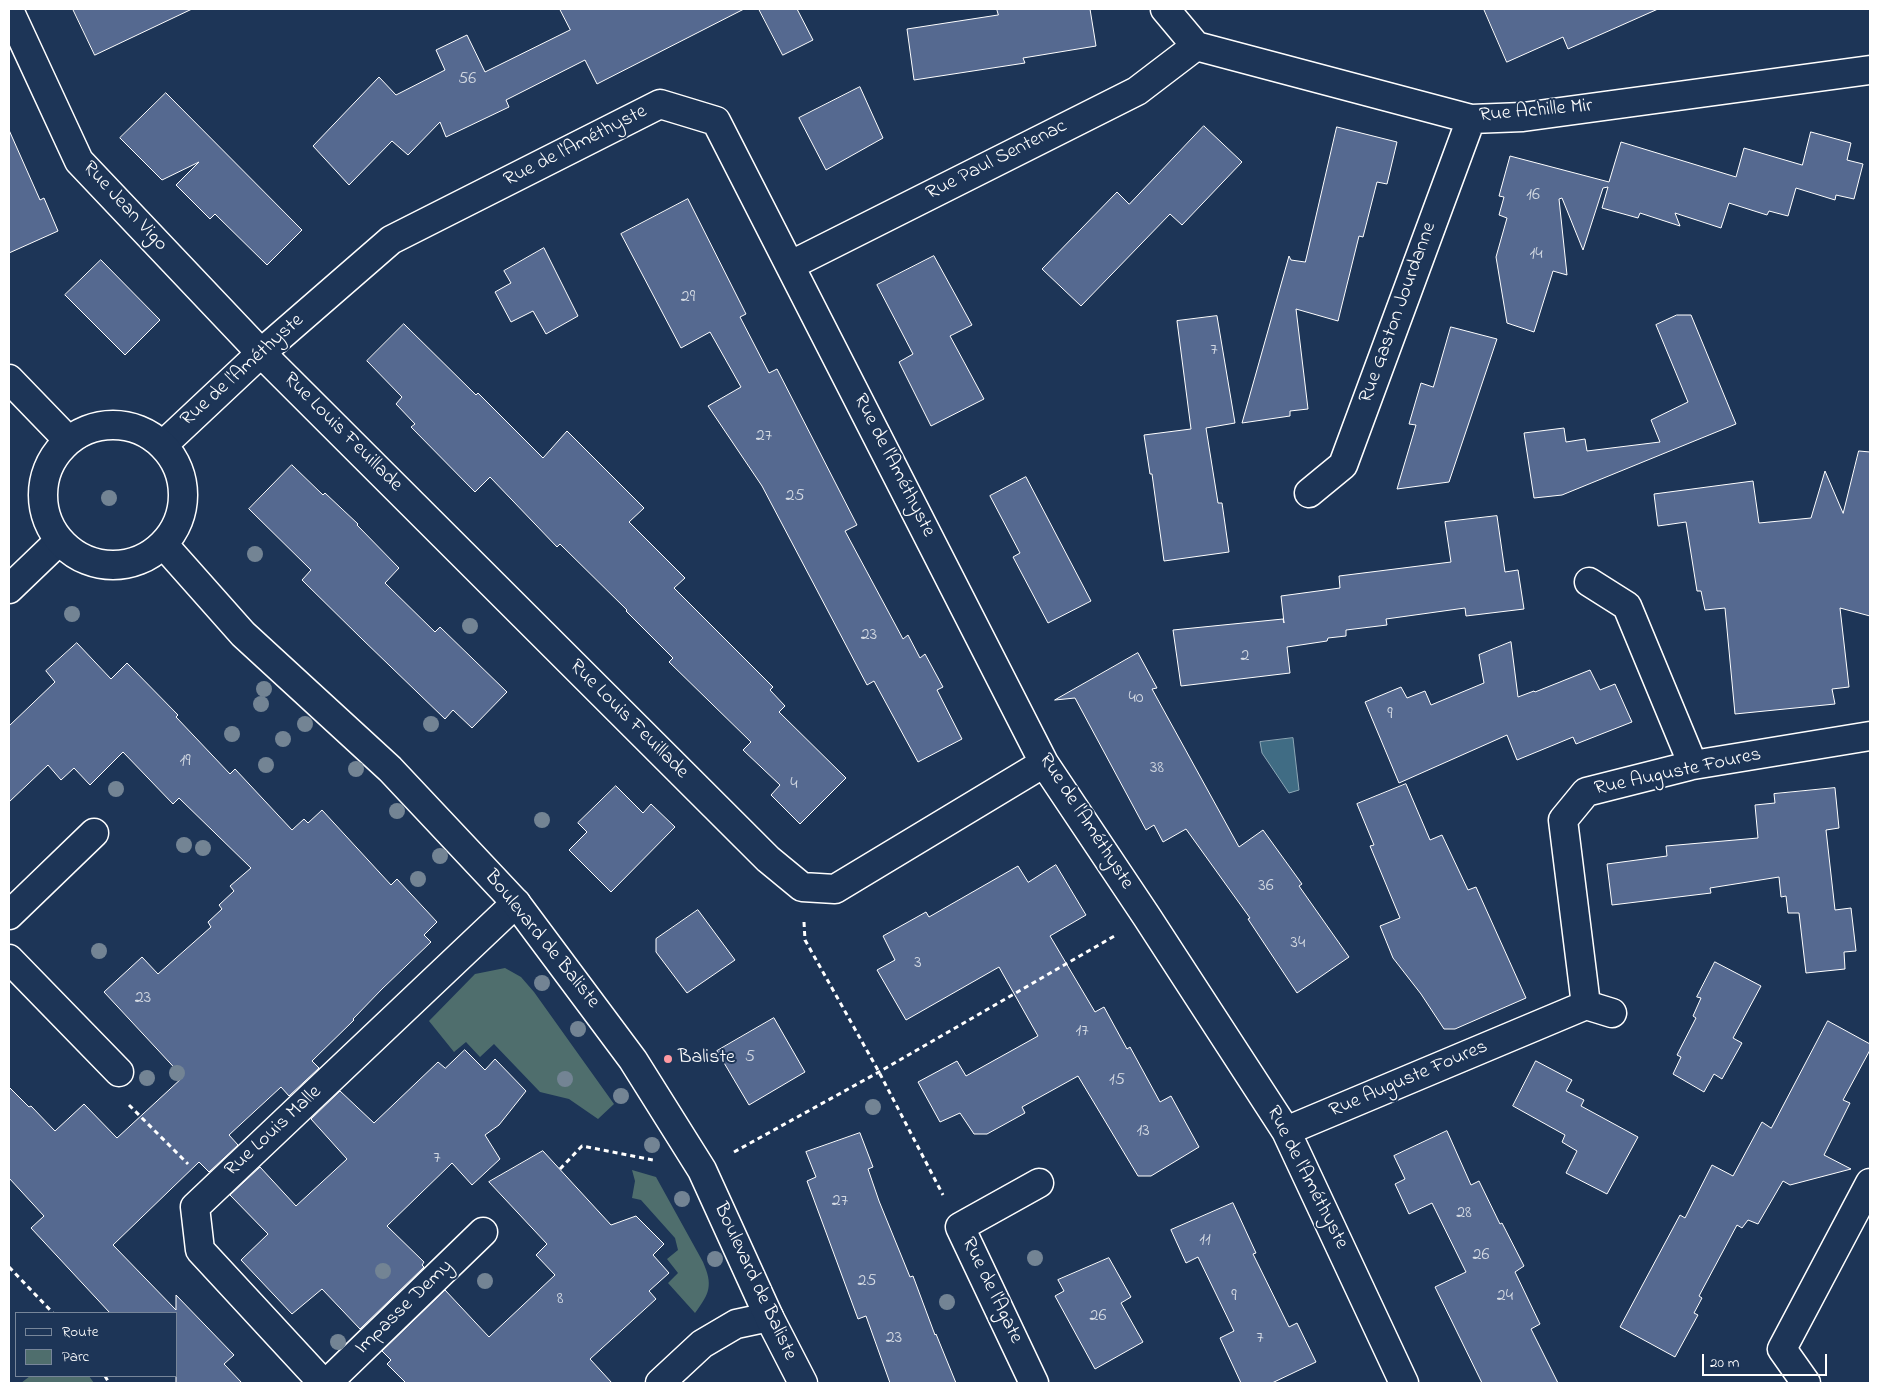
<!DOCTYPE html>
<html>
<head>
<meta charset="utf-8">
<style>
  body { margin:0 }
  #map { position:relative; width:1879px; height:1392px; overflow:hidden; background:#1d3557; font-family:"Indie Flower",sans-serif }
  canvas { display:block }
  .frame { position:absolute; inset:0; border:10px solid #fff; pointer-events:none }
  .legend { position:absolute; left:15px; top:1312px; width:162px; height:65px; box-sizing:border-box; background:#1d3557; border:1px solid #77869a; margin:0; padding:6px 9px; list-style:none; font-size:15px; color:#fff }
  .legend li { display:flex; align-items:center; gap:10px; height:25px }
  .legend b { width:25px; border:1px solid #77869a }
  .scale { position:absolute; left:1702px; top:1354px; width:125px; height:22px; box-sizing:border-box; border:2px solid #fff; border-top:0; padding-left:6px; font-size:15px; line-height:18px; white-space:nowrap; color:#fff; -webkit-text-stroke:4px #1d3557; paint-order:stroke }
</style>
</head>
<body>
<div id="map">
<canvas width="1879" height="1392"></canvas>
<div class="frame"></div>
<ul class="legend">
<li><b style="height:6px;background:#1d3557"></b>Route</li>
<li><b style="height:14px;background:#4f6e6d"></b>Parc</li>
</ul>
<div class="scale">20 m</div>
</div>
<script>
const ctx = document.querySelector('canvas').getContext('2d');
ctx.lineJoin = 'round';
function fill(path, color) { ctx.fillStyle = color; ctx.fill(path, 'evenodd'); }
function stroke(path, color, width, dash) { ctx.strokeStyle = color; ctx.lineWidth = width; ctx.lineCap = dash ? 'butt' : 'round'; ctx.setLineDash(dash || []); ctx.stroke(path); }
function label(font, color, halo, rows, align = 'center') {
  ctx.font = font + ' "Indie Flower",sans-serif'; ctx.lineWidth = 4; ctx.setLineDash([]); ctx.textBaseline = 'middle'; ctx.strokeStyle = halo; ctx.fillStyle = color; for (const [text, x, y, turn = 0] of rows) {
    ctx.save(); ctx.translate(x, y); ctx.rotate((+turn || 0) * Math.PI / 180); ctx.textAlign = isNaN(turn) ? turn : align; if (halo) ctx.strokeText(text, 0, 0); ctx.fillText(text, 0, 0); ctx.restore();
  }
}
const green = new Path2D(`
  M 505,968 L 521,977 L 534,992 L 614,1104 L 598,1119 L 569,1099 L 540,1092 L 494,1044 L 480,1057 L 466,1042 L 454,1052 L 429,1021 L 475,974 Z
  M 632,1170 L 656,1177 L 703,1262 C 713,1285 710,1293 695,1313 L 668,1283 L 678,1273 L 667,1259 L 678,1250 L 675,1238 L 641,1200 L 632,1198 L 635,1181 Z
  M 30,1376 L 89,1376 L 94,1383 L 21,1383 Z`);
const water = new Path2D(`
  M 1293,738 L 1299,790 L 1289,793 L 1262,753 L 1260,742 Z`);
const building = new Path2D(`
  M 73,9 L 192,9 L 95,55 Z
  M 560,9 L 744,9 L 597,84 L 585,60 L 506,100 L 509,107 L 446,137 L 440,122 L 408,155 L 392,141 L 349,185 L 313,146 L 379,77 L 396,95 L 445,70 L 436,50 L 467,35 L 485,72 L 570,30 Z
  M 759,9 L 797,9 L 813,40 L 783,55 Z
  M 997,9 L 1090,9 L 1096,46 L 1023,58 L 1025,63 L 914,80 L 907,29 L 998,15 Z
  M 1484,9 L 1658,9 L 1568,49 L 1563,37 L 1507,62 Z
  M 860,87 L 883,138 L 826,170 L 799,118 Z
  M 166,93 L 302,230 L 267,265 L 215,214 L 210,219 L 176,185 L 199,162 L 162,180 L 120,138 Z
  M 1204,126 L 1242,162 L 1182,225 L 1170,214 L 1081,306 L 1042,269 L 1117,192 L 1129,204 Z
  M 1337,127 L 1397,142 L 1387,184 L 1377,182 L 1363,237 L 1359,236 L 1338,321 L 1296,309 L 1308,409 L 1290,411 L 1290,416 L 1242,423 L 1289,256 L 1291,260 L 1305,262 Z
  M 9,130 L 40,200 L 44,198 L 58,231 L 9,253 Z
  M 1811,132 L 1851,143 L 1847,160 L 1863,164 L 1854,199 L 1836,195 L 1835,200 L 1796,188 L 1788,216 L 1769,211 L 1767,215 L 1729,203 L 1721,228 L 1675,213 L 1680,226 L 1640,213 L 1638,218 L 1602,208 L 1608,187 L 1603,188 L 1583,250 L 1562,198 L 1559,199 L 1567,275 L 1553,271 L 1534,332 L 1507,323 L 1496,257 L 1507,218 L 1499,215 L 1504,197 L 1499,196 L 1510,156 L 1609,182 L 1621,142 L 1736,177 L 1744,148 L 1802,165 Z
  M 688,199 L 746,314 L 740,317 L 769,373 L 777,369 L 857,525 L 845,531 L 903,639 L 908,635 L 920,658 L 925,654 L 943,687 L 937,690 L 962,739 L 918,762 L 874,681 L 867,685 L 762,486 L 708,406 L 741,387 L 710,332 L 681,348 L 621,234 Z
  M 544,248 L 578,316 L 546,334 L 533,311 L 511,322 L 495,292 L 511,283 L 504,271 Z
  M 934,256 L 972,325 L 950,336 L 984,399 L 931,426 L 899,362 L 913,354 L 877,285 Z
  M 101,260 L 160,320 L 125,355 L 65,295 Z
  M 1677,315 L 1691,315 L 1736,424 L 1562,495 L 1534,498 L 1524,433 L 1564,428 L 1566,442 L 1585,439 L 1587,451 L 1660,442 L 1651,420 L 1688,402 L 1656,325 Z
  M 1217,316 L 1235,423 L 1206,428 L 1218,503 L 1222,503 L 1229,552 L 1164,561 L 1152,474 L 1150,474 L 1144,435 L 1191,429 L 1177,321 Z
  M 404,324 L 476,395 L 478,393 L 543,458 L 567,431 L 644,508 L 629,522 L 685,578 L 674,588 L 773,687 L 770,690 L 785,706 L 779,712 L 846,778 L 800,824 L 771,795 L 780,785 L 743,750 L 751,742 L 669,662 L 673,658 L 626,611 L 627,610 L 560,544 L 557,547 L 490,477 L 475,492 L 411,427 L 415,424 L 396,404 L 402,397 L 367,361 Z
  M 1451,327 L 1497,339 L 1449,482 L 1397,489 L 1416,425 L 1409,424 L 1421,383 L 1433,387 Z
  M 1859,451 L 1870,452 L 1870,616 L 1840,608 L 1849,687 L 1832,689 L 1835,704 L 1735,714 L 1725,608 L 1705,610 L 1701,591 L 1697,591 L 1686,522 L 1658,526 L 1654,494 L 1753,481 L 1759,523 L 1811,518 L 1825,471 L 1843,513 Z
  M 292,465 L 323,495 L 325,493 L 358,524 L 357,525 L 399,568 L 385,583 L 435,632 L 440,627 L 507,692 L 472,728 L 453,710 L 445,719 L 362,639 L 302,580 L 311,570 L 249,509 Z
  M 1026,477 L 1091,601 L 1048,623 L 1013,557 L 1020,553 L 990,496 Z
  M 1497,516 L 1505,572 L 1518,570 L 1524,609 L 1466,616 L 1465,608 L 1386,619 L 1387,625 L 1346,630 L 1346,636 L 1328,638 L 1327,641 L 1287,647 L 1290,673 L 1181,686 L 1173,630 L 1283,619 L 1284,623 L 1281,596 L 1340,588 L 1339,576 L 1451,562 L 1445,522 Z
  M 1511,642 L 1518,697 L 1534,691 L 1535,692 L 1590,670 L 1600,690 L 1615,684 L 1632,722 L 1576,744 L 1573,737 L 1517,760 L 1507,735 L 1399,783 L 1365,702 L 1401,687 L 1407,698 L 1425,691 L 1431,705 L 1484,683 L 1479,655 Z
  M 77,643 L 111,679 L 127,663 L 178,715 L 176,717 L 230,774 L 235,769 L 292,830 L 304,819 L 308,823 L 322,810 L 391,885 L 397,879 L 437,922 L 424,935 L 431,942 L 382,989 L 353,1019 L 354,1020 L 312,1061 L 319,1068 L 289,1096 L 281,1087 L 229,1135 L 238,1145 L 209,1172 L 199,1162 L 113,1245 L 176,1310 L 176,1295 L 234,1355 L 224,1364 L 242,1383 L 176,1383 L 176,1313 L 110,1313 L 31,1228 L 44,1216 L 9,1178 L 9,1087 L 29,1107 L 31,1106 L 55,1131 L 84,1104 L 117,1138 L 183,1077 L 104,992 L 142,957 L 158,974 L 211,927 L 208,922 L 222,909 L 219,905 L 234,891 L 230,886 L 251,868 L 179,798 L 173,804 L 123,752 L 90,785 L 74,768 L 61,780 L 48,765 L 9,802 L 9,726 L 55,682 L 46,671 Z
  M 1138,653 L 1157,688 L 1152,689 L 1239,847 L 1263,830 L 1302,884 L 1299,886 L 1349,957 L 1297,993 L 1248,919 L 1250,918 L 1186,829 L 1163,842 L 1154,825 L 1146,830 L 1075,698 L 1055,700 Z
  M 1406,784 L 1430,840 L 1442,835 L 1468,890 L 1476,887 L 1526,998 L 1455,1029 L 1444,1029 L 1421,994 L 1393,958 L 1380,926 L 1400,918 L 1370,846 L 1374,845 L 1357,804 Z
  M 616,786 L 643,813 L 651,804 L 675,827 L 611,892 L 569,850 L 587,832 L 578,823 Z
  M 1835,788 L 1839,828 L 1826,830 L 1835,910 L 1851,908 L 1856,951 L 1844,952 L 1845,969 L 1806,973 L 1799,913 L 1788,913 L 1786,896 L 1781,897 L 1779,877 L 1710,888 L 1711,893 L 1612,905 L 1607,864 L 1667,856 L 1666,846 L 1758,838 L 1755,805 L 1775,803 L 1774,794 Z
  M 1056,865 L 1086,915 L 1050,936 L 1095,1012 L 1104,1007 L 1127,1049 L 1130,1047 L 1160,1102 L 1171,1096 L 1199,1147 L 1151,1176 L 1138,1176 L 1078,1076 L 1022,1107 L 1025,1113 L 987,1134 L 974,1134 L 960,1113 L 940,1122 L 918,1082 L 957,1061 L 966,1076 L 1038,1036 L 999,967 L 906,1020 L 877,970 L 895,960 L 883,936 L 926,912 L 929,917 L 1018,866 L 1028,882 Z
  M 698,910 L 735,960 L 687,993 L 656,952 L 656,939 Z
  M 1715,962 L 1761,986 L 1733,1038 L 1742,1043 L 1722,1079 L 1714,1074 L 1704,1092 L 1673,1074 L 1681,1057 L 1677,1055 L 1696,1018 L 1693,1016 L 1701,998 L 1697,997 Z
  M 774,1018 L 805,1072 L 749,1105 L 717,1051 Z
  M 1828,1021 L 1870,1044 L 1870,1050 L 1843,1100 L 1850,1103 L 1824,1155 L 1851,1169 L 1790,1185 L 1783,1181 L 1758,1224 L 1748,1220 L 1742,1228 L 1737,1225 L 1699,1296 L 1702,1298 L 1694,1313 L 1698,1315 L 1675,1357 L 1620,1327 L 1680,1215 L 1685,1218 L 1712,1165 L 1733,1176 L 1762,1122 L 1771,1128 Z
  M 465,1050 L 485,1070 L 495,1059 L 526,1091 L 499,1125 L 485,1135 L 500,1159 L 472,1185 L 452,1163 L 387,1226 L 424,1262 L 422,1265 L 424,1267 L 360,1329 L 322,1289 L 292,1314 L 241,1260 L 268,1234 L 230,1195 L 260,1167 L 296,1206 L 347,1159 L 311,1119 L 340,1091 L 374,1123 L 438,1062 L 445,1068 Z
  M 1536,1061 L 1572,1080 L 1566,1091 L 1584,1100 L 1581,1106 L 1638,1137 L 1607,1194 L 1566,1173 L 1577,1151 L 1562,1142 L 1565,1135 L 1513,1106 Z
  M 1447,1131 L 1471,1185 L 1479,1181 L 1500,1224 L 1502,1223 L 1524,1266 L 1515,1272 L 1540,1324 L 1531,1329 L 1558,1383 L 1482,1383 L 1435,1287 L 1466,1272 L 1432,1203 L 1409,1214 L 1395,1184 L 1405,1179 L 1394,1156 Z
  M 860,1133 L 873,1167 L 868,1169 L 879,1201 L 910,1277 L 913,1276 L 935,1335 L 936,1334 L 956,1383 L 890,1383 L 866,1316 L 858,1319 L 807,1181 L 816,1177 L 806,1152 Z
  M 543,1151 L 611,1225 L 636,1216 L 664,1244 L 653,1255 L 669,1273 L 649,1291 L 656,1299 L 590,1359 L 612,1383 L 406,1383 L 387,1364 L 391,1360 L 382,1351 L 445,1290 L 489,1337 L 555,1275 L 536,1255 L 547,1244 L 489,1182 Z
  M 1233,1203 L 1256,1253 L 1253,1254 L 1289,1327 L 1297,1323 L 1316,1362 L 1272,1383 L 1241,1383 L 1220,1338 L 1234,1331 L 1198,1257 L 1186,1263 L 1171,1230 Z
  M 1109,1258 L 1131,1297 L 1121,1303 L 1143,1342 L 1095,1369 L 1055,1296 L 1064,1291 L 1058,1280 Z`);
const path = new Path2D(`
  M 804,922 L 805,940 L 879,1072 L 943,1195
  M 129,1105 L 188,1164
  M 734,1152 L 879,1072 L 1116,935
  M 560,1169 L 582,1146 L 653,1160
  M 9,1267 L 53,1313
  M 105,1376 L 109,1383`);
const street = new Path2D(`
  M 1165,9 L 1196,46 L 1471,119 L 1523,117 L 1870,70
  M 9,10 L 79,161 L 261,353 L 768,859 L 802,887 L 835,889 L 1044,763
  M 791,265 L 1137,91 L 1196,46
  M 164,444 L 261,353 L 391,240 L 660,104 L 716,121 L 1044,763 L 1147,917 L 1286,1131 L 1404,1383
  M 1309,493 L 1343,465 L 1471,119
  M 1589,582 L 1627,606 L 1693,765
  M 9,589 L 59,541
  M 9,915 L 94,833
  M 9,959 L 119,1072
  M 1586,1005 L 1563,820 L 1586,792 L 1693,765 L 1870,736
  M 1286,1131 L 1586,1005 L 1612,1013
  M 323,1383 L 200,1250 L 195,1207 L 516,903
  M 327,1383 L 483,1232
  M 660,1383 L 702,1344 L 736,1324 L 769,1317
  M 1034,1383 L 960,1227 L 1039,1183
  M 1806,1383 L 1782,1349 L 1870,1183`);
const secondary = new Path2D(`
  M 9,379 L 68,440
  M43 495a70 70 0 1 1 140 0a70 70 0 1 1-140 0Z
  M 164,545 L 243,634 L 390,769 L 516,903 L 633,1060 L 702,1170 L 769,1317 L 803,1383`);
const trees = [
  [109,498],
  [255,554],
  [72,614],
  [470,626],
  [264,689],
  [261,704],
  [305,724],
  [431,724],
  [232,734],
  [283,739],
  [266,765],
  [356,769],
  [116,789],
  [397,811],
  [542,820],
  [184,845],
  [203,848],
  [440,856],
  [418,879],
  [99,951],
  [542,983],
  [578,1029],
  [177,1073],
  [147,1078],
  [565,1079],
  [621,1096],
  [873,1107],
  [652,1145],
  [682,1199],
  [1035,1258],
  [715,1259],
  [383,1271],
  [485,1281],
  [947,1302],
  [338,1342]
];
const markers = [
  [668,1059,5,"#ff9aa2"]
];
const numberNames = [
  ["56",467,80],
  ["16",1533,196],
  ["14",1536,255],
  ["29",688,298],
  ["7",1214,351],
  ["27",764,437],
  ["25",795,497],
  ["23",869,636],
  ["2",1245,657],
  ["40",1136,699],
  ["9",1390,715],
  ["19",185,762],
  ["38",1157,769],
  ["4",794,785],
  ["36",1266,887],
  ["34",1298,944],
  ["3",918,964],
  ["23",143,999],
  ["17",1082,1032],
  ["5",750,1058],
  ["15",1117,1081],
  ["13",1143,1132],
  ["7",437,1159],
  ["27",840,1202],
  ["28",1464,1214],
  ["11",1205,1241],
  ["26",1481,1256],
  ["25",867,1282],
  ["9",1234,1297],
  ["24",1505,1297],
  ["8",560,1300],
  ["26",1098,1317],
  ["23",894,1339],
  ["7",1260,1339]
];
const streetNames = [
  ["Rue Achille Mir",1536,112,-5],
  ["Rue de l'Améthyste",576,147,-27],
  ["Rue Paul Sentenac",997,161,-27],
  ["Rue Jean Vigo",124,207,47],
  ["Rue Gaston Jourdanne",1399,313,-70],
  ["Rue de l'Améthyste",243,371,-42],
  ["Rue Louis Feuillade",342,433,45],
  ["Rue de l'Améthyste",893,466,63],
  ["Rue Louis Feuillade",628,720,45],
  ["Rue Auguste Foures",1678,773,-12],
  ["Rue de l'Améthyste",1085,822,57],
  ["Boulevard de Baliste",541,940,51],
  ["Rue Auguste Foures",1409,1080,-23],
  ["Rue Louis Malle",274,1132,-43],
  ["Rue de l'Améthyste",1306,1178,63],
  ["Boulevard de Baliste",754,1282,65],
  ["Rue de l'Agate",991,1291,64],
  ["Impasse Demy",405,1308,-44]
];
const poiNames = [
  ["Baliste",678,1059]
];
fill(green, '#4f6e6d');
fill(water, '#406c84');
stroke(water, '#8ca7b5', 1);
fill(building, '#556990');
stroke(building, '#fff', 1);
stroke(street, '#fff', 31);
stroke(secondary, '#fff', 31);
stroke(path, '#fff', 3, [5, 4]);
stroke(street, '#1d3557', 28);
stroke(secondary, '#1d3557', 28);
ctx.fillStyle = '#738494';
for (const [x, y] of trees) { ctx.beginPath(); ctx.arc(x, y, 8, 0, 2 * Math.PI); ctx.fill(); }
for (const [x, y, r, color] of markers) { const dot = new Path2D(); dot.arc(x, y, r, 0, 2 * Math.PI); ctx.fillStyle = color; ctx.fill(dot); stroke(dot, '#1d3557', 2); }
label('18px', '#d4dae3', null, numberNames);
label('20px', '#fff', '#1d3557', streetNames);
label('20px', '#fff', '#1d3557', poiNames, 'left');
</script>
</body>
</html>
